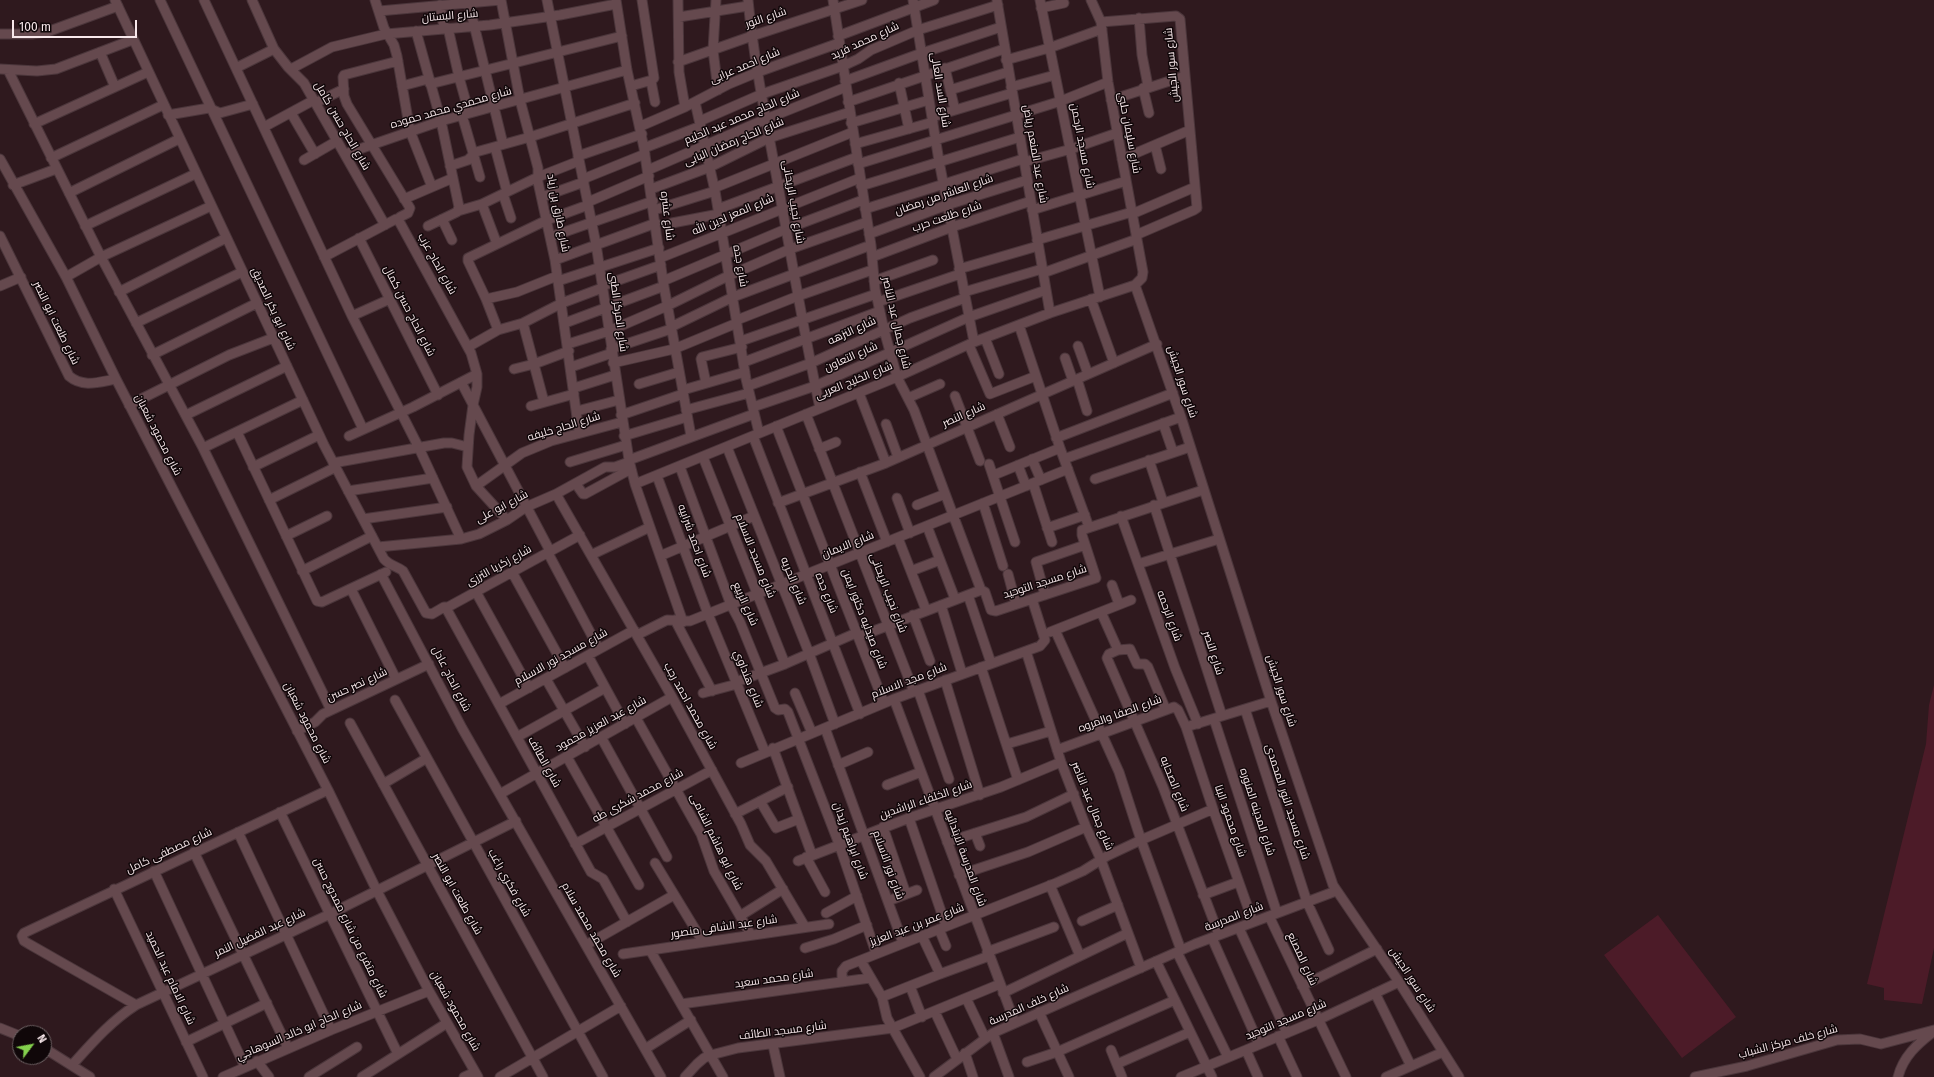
<!DOCTYPE html>
<html>
<head>
<meta charset="utf-8">
<style>
  body { margin:0 }
  #map { position:relative; width:1934px; height:1077px; overflow:hidden; background:#2f191e; font-family:"Fira Sans",sans-serif }
  canvas { display:block }
  .north { position:absolute; left:12px; top:1025px; width:40px; height:40px; box-sizing:border-box; background:#100709; border:1px solid #6d6163; border-radius:50%; rotate:58deg; font-size:11px; font-weight:700; line-height:16px; text-align:center; color:#f8e8eb }
  .north::after { content:''; display:block; margin:auto; width:14px; height:18px; background:#84d04d; clip-path:polygon(50% 0,100% 100%,50% 72%,0 100%) }
  .scale { position:absolute; left:12px; top:20px; width:125px; height:18px; box-sizing:border-box; border:2px solid #f8e8eb; border-top:0; padding-left:5px; font-size:12px; line-height:14px; white-space:nowrap; color:#f8e8eb; -webkit-text-stroke:3px #100709; paint-order:stroke }
</style>
</head>
<body>
<div id="map">
<canvas width="1934" height="1077"></canvas>
<div class="north">N</div>
<div class="scale">100 m</div>
</div>
<script>
const ctx = document.querySelector('canvas').getContext('2d');
ctx.lineJoin = 'round';
function fill(path, color) { ctx.fillStyle = color; ctx.fill(path, 'evenodd'); }
function stroke(path, color, width, dash) { ctx.strokeStyle = color; ctx.lineWidth = width; ctx.lineCap = dash ? 'butt' : 'round'; ctx.setLineDash(dash || []); ctx.stroke(path); }
function label(font, color, halo, rows, align = 'center') {
  ctx.font = font + ' "Fira Sans",Cairo,sans-serif'; ctx.lineWidth = 3; ctx.setLineDash([]); ctx.textBaseline = 'middle'; ctx.strokeStyle = halo; ctx.fillStyle = color; for (const [text, x, y, turn = 0] of rows) {
    ctx.save(); ctx.translate(x, y); ctx.rotate((+turn || 0) * Math.PI / 180); ctx.textAlign = isNaN(turn) ? turn : align; if (halo) ctx.strokeText(text, 0, 0); ctx.fillText(text, 0, 0); ctx.restore();
  }
}
const green = new Path2D(`
  M 1934,685 L 1934,948 L 1922,1004 L 1884,1000 L 1884,988 L 1867,984 L 1926,744 L 1929,705 Z
  M 1658,915 L 1736,1017 L 1682,1058 L 1604,955 Z`);
const minor = new Path2D(`
  M 115,0 L 324,445 L 384,559 C 390,566 397,566 403,571 L 426,613 L 432,614 L 444,607 L 448,607 L 580,535
  M 160,0 L 363,429
  M 204,0 L 352,316 L 419,448 L 461,539
  M 252,0 L 274,49 L 288,67 L 304,83 L 385,225
  M 375,0 L 384,28 L 394,45 L 397,56 L 410,131 L 432,187
  M 468,0 L 503,144
  M 501,0 L 520,100 L 538,168 L 538,182 L 555,260 L 579,432
  M 547,0 L 596,244 L 629,460 L 635,484 L 683,622
  M 616,0 L 627,70 L 644,148 L 663,281 L 691,436
  M 678,0 L 679,72 L 685,107
  M 716,0 L 713,50 L 718,90
  M 748,0 C 754,62 767,124 778,185 C 792,260 804,334 820,408
  M 833,0 L 871,245 L 875,289 L 884,330 L 897,377 L 914,410 L 981,590 L 985,592 L 991,610 L 996,611 L 1096,578 L 1082,535 L 1082,530 L 1203,490
  M 913,0 L 939,161 L 974,342
  M 1040,0 L 1100,297
  M 997,1 L 1050,313
  M 440,5 L 444,28
  M 1041,8 L 1064,3
  M 379,11 L 501,0
  M 679,17 L 748,6
  M 1139,18 L 1142,55 L 1148,86
  M 1101,22 L 1176,16 L 1180,19 L 1197,208 L 1194,210 L 1136,235
  M 448,28 L 459,77 L 469,113
  M 416,31 L 441,121 L 459,207 L 457,212 L 428,226
  M 0,34 L 32,34 L 47,32 L 118,6
  M 838,36 L 934,0
  M 100,52 L 115,87
  M 1006,60 L 1049,48 L 1102,29
  M 398,61 L 344,75 L 343,77 L 344,96 L 347,104 L 410,208 L 408,213 L 400,217 L 399,221 L 471,353 L 477,374 L 477,387 L 473,405 L 469,435 L 467,467 L 476,486 L 507,520
  M 678,62 L 752,36 L 862,0
  M 236,68 L 274,49
  M 945,68 L 955,110
  M 0,69 L 37,71 L 56,69 L 132,40
  M 291,69 L 332,47 L 386,34 L 490,25 L 560,15 L 616,4
  M 8,70 L 101,257 L 203,448 L 331,710
  M 651,81 L 655,102
  M 845,81 L 922,53 L 1001,27
  M 899,83 L 909,129
  M 430,84 L 622,36
  M 402,86 L 428,79
  M 631,86 L 652,80 L 654,78 L 642,0
  M 1011,87 L 1055,75
  M 1143,88 L 1149,113
  M 950,90 L 1008,72
  M 1111,100 L 1185,76
  M 695,102 L 715,191 L 746,379 L 759,433
  M 848,102 L 1004,49
  M 315,103 L 344,89
  M 291,113 L 315,154
  M 168,115 L 209,108 L 220,113 L 253,104
  M 462,115 L 480,177
  M 932,117 L 1012,93
  M 700,121 L 762,94 L 843,66 L 858,59 L 871,50 L 918,30 L 998,5
  M 851,123 L 929,100
  M 34,124 L 148,72
  M 641,126 L 685,107 L 729,84 L 758,72 L 839,43
  M 264,127 L 314,100
  M 855,144 L 933,122
  M 1155,145 L 1161,169
  M 495,147 L 507,192
  M 644,148 L 701,126
  M 345,154 L 441,121 L 627,70
  M 578,156 L 642,134
  M 51,158 L 163,105
  M 0,159 L 66,277 L 116,379 L 328,790 L 377,891 L 429,991 L 478,1077
  M 1122,159 L 1190,130
  M 304,160 L 337,141
  M 1024,162 L 1071,149 L 1117,133
  M 858,164 L 1061,101 L 1108,82
  M 450,166 L 468,160 L 476,152 L 530,137 L 635,103
  M 648,170 L 766,119 L 846,87
  M 583,179 L 645,154
  M 13,185 L 56,169
  M 861,186 L 1020,137
  M 714,188 L 853,132
  M 651,189 L 710,167 L 769,138 L 850,112
  M 69,193 L 179,139
  M 503,194 L 511,218
  M 542,197 L 584,182
  M 404,199 L 453,178
  M 588,202 L 649,176
  M 482,204 L 497,244
  M 718,209 L 857,157
  M 865,209 L 1023,159
  M 654,210 L 715,191
  M 1032,210 L 1126,181
  M 458,211 L 482,204 L 538,177 L 579,161
  M 1132,214 L 1195,187
  M 442,219 L 452,240
  M 672,223 L 719,214
  M 85,226 L 195,174
  M 869,234 L 947,205 L 1027,180
  M 0,236 L 69,376 C 83,388 99,382 116,379
  M 550,237 L 653,201
  M 359,238 L 438,395
  M 1037,240 L 1132,212
  M 324,257 L 396,219 L 399,219
  M 872,257 L 952,227 L 1031,201
  M 660,258 L 860,178
  M 555,260 L 656,223
  M 959,269 L 1038,246
  M 1043,273 L 1137,239
  M 66,277 L 101,257 L 211,206
  M 558,281 L 659,248
  M 663,281 L 786,229 L 863,200
  M 874,281 L 933,260
  M 1135,285 L 1181,417 L 1271,701 L 1333,885 L 1399,982 L 1459,1077
  M 0,286 L 21,277
  M 602,286 L 661,265
  M 119,292 L 226,238
  M 964,292 L 1042,269
  M 486,299 L 517,292 L 557,276
  M 1091,299 L 1114,363
  M 878,302 L 960,274
  M 352,316 L 390,299
  M 737,320 L 798,296 L 872,270
  M 136,323 L 242,272
  M 523,323 L 544,402
  M 565,323 L 664,286
  M 1019,325 L 1060,448 L 1089,527
  M 671,327 L 733,297 L 871,245
  M 498,330 L 486,299 L 468,261 L 468,258 L 547,220 L 588,205
  M 985,338 L 999,374
  M 741,341 L 876,294
  M 568,344 L 609,331 L 667,306 L 728,276 L 790,249 L 867,222
  M 969,345 L 990,394 L 1036,376
  M 1078,346 L 1088,374
  M 468,347 L 498,330 L 523,323 L 562,303 L 602,288
  M 611,349 L 671,329
  M 152,355 L 257,303
  M 1065,358 L 1073,381
  M 744,362 L 880,311
  M 613,363 L 674,349 L 737,323
  M 571,367 L 612,353
  M 514,369 L 534,364 L 569,351
  M 1077,379 L 1087,411
  M 461,382 L 550,551
  M 706,383 L 701,359 L 702,357 L 742,347
  M 639,384 L 679,372
  M 748,386 L 811,363 L 910,318 L 965,298
  M 574,388 L 615,375
  M 683,390 L 745,372
  M 859,393 L 886,463
  M 955,396 L 980,461
  M 908,398 L 940,384
  M 129,405 L 229,355 L 273,338
  M 531,406 L 574,394
  M 753,407 L 815,386 L 969,317 L 1046,290
  M 686,410 L 749,393
  M 577,411 L 619,400
  M 806,414 L 914,692
  M 997,414 L 1010,447
  M 186,415 L 287,366
  M 621,415 L 683,394
  M 1163,423 L 1173,452
  M 886,424 L 898,457
  M 776,426 L 884,703
  M 237,432 L 317,601 L 322,602 L 386,572
  M 349,436 L 413,407 L 477,374
  M 624,436 L 687,417
  M 753,436 L 860,714
  M 1056,438 L 1173,393
  M 727,447 L 809,653 L 835,724
  M 203,448 L 303,400
  M 819,449 L 836,442
  M 703,457 L 785,664
  M 1032,459 L 1041,480
  M 1064,459 L 1181,417
  M 629,460 L 754,414
  M 1149,460 L 1163,502
  M 570,462 L 626,445
  M 333,463 L 444,443 L 452,443 L 468,447
  M 989,464 L 1015,542
  M 1018,465 L 1026,486
  M 253,467 L 319,435
  M 680,467 L 731,605 L 740,622 L 775,708 L 778,710 L 785,709 L 788,712 L 839,844 L 876,953
  M 860,472 L 887,542
  M 994,475 L 1060,448
  M 657,476 L 708,614 L 765,752
  M 1095,479 L 1190,447
  M 1033,483 L 1052,542
  M 576,484 L 583,494 L 585,494 L 631,469
  M 635,484 L 897,377 L 974,342 L 1050,313 L 1135,285 L 1142,278 L 1143,272 L 1108,82 L 1101,22 L 1091,0
  M 476,486 L 522,453 L 551,441 L 622,422
  M 348,491 L 433,478
  M 556,494 L 672,697 L 741,824 L 750,845 L 766,861 L 805,927
  M 897,498 L 910,533
  M 269,500 L 336,467
  M 778,503 L 886,463 L 1157,344
  M 983,503 L 1003,566
  M 917,505 L 945,494
  M 1154,505 L 1222,716
  M 1121,516 L 1175,668 L 1198,724
  M 363,519 L 447,507
  M 927,526 L 955,599
  M 1047,528 L 1085,515
  M 286,536 L 327,516
  M 898,538 L 926,610
  M 378,547 L 461,539 L 479,534 L 507,520 L 526,507 L 556,494 L 605,467 L 615,467 L 629,462
  M 548,553 L 599,649
  M 591,555 L 650,527
  M 660,556 L 754,516
  M 1138,564 L 1219,539
  M 302,571 L 372,536
  M 911,571 L 940,560
  M 512,572 L 565,668
  M 381,574 L 462,728 L 661,1077
  M 1008,574 L 1016,604
  M 1112,585 L 1119,604
  M 351,589 L 396,679
  M 476,592 L 529,688
  M 968,595 L 991,663
  M 1045,595 L 1036,562 L 1085,545
  M 941,605 L 962,673
  M 446,608 L 591,872 L 603,879 L 627,922
  M 1101,612 L 1118,650 L 1130,649 L 1137,664 L 1145,664 L 1148,667 L 1166,710
  M 913,615 L 930,661
  M 675,620 L 712,691
  M 1055,630 L 1119,772 L 1141,840 L 1181,950
  M 1050,632 L 1131,600
  M 637,635 L 667,620 L 690,621 L 1068,469
  M 858,637 L 981,590
  M 1118,650 L 1109,654 L 1107,658 L 1163,787 L 1219,935
  M 1026,651 L 1061,762 L 1086,827 L 1101,860 L 1141,968
  M 588,656 L 625,724
  M 981,667 L 1018,780
  M 546,679 L 585,747
  M 945,680 L 980,795
  M 736,682 L 785,664 L 856,633
  M 918,690 L 949,779
  M 703,693 L 737,684
  M 795,693 L 812,733
  M 894,699 L 1015,1023
  M 395,700 L 603,1077
  M 499,704 L 634,630
  M 1245,709 L 1307,902 L 1329,950
  M 636,718 L 701,834 L 714,871 L 751,935
  M 1214,719 L 1277,913
  M 350,723 L 543,1077
  M 1186,727 L 1213,809 L 1253,922
  M 825,728 L 903,943
  M 297,731 L 315,722 L 323,714 L 429,664
  M 517,737 L 605,688
  M 601,737 L 667,857
  M 1007,744 L 1051,731
  M 773,748 L 812,855
  M 1057,750 L 1174,707 L 1178,710 L 1186,727 L 1271,701
  M 567,757 L 639,885
  M 741,763 L 894,699 L 1040,646 L 1045,640 L 1032,599
  M 838,765 L 868,752
  M 383,784 L 427,758
  M 887,785 L 921,772
  M 500,794 L 672,697
  M 760,801 L 776,828 L 799,819
  M 280,812 L 398,1054
  M 735,814 L 788,787
  M 909,818 L 946,926
  M 883,827 L 906,894
  M 238,832 L 331,1030
  M 975,833 L 980,846
  M 947,842 L 1026,817 L 1074,794
  M 575,844 L 712,770
  M 194,852 L 288,1048
  M 806,857 L 825,892
  M 798,861 L 909,818 L 1001,787 L 1061,762
  M 655,863 L 703,942
  M 154,871 L 245,1067
  M 959,875 L 1028,852 L 1086,827
  M 1050,885 L 1080,956
  M 114,889 L 203,1077
  M 1203,895 L 1238,882
  M 888,901 L 917,890
  M 826,913 L 857,896
  M 740,916 L 783,889
  M 1269,916 L 1346,1077
  M 1082,921 L 1118,905
  M 1239,928 L 1287,1033
  M 939,929 L 946,946
  M 922,936 L 940,974 L 989,956
  M 1212,938 L 1259,1044
  M 586,945 L 674,895
  M 805,948 L 834,939 L 867,925
  M 650,950 L 723,1077
  M 987,952 L 1054,927
  M 1177,952 L 1228,1057
  M 623,954 L 829,924
  M 861,961 L 882,997 L 887,1018 L 920,1077
  M 1156,961 L 1212,1077
  M 842,982 L 842,971 L 846,966 L 1056,883 L 1083,871 L 1107,856 L 1141,840 L 1213,809
  M 910,986 L 922,1017
  M 1302,986 L 1377,949
  M 1003,993 L 1128,933
  M 1375,993 L 1411,1066
  M 882,997 L 940,974
  M 966,998 L 985,1038
  M 681,1004 L 870,978
  M 136,1005 L 29,944 L 24,941 L 22,936 L 24,933 L 328,790
  M 935,1012 L 957,1059
  M 1039,1012 L 1069,1077
  M 0,1028 L 20,1036
  M 993,1033 L 1009,1077
  M 1278,1036 L 1297,1077
  M 186,1042 L 267,1003
  M 773,1045 L 780,1077
  M 44,1048 L 90,1077
  M 645,1049 L 691,1020
  M 1111,1050 L 1122,1077
  M 1246,1050 L 1258,1077
  M 965,1053 L 973,1077
  M 257,1061 L 269,1077
  M 1027,1062 L 1057,1052 L 1175,1000
  M 1117,1064 L 1190,1032
  M 72,1065 C 92,1043 111,1021 136,1005 L 330,914 L 516,821
  M 223,1077 L 331,1030 L 429,991
  M 309,1077 L 357,1047
  M 362,1077 L 447,1023
  M 464,1077 L 475,1072
  M 500,1077 L 621,1006
  M 685,1077 L 697,1064 L 704,1058 L 711,1055 L 738,1048 L 893,1028 L 1000,984
  M 934,1077 L 993,1033 L 1195,944 L 1336,891
  M 1181,1077 L 1318,1020 L 1399,982
  M 1386,1077 L 1443,1052
  M 1695,1077 L 1747,1066 L 1837,1040 L 1860,1039 L 1881,1044 L 1934,1030
  M 1898,1077 C 1903,1057 1917,1044 1933,1032`);
const streetNames = [
  ["شارع البستان",450,16,-5],
  ["شارع النور",766,18,-19],
  ["شارع محمد فريد",865,41,-25],
  ["شارع سور الجيش",1172,65,-95],
  ["شارع احمد عرابى",745,66,-23],
  ["شارع السد العالى",940,90,81],
  ["شارع محمدي محمد حموده",451,108,-16],
  ["شارع الحاج محمد عبد الحليم",742,117,-23],
  ["شارع الحاج حسن كامل",342,126,60],
  ["شارع سليمان حلبى",1129,133,79],
  ["شارع الحاج رمضان البابى",734,142,-23],
  ["شارع مسجد الرحمن",1082,146,79],
  ["شارع عبد المنعم رياض",1035,154,80],
  ["شارع العاشر من رمضان",944,195,-19],
  ["شارع نجيب الريحانى",793,202,80],
  ["شارع طارق بن زياد",558,213,79],
  ["شارع المعز لدين الله",733,215,-23],
  ["شارع عشره",667,216,83],
  ["شارع طلعت حرب",947,217,-19],
  ["شارع الحاج عزب",437,264,61],
  ["شارع جده",740,266,80],
  ["شارع ابو بكر الصديق",273,309,65],
  ["شارع الحاج حسن كمال",409,311,63],
  ["شارع المركز الطبى",618,312,82],
  ["شارع طلعت ابو النصر",56,323,64],
  ["شارع جمال عبد الناصر",896,323,77],
  ["شارع النزهه",852,331,-25],
  ["شارع التعاون",851,357,-24],
  ["شارع الخليج العربى",854,381,-22],
  ["شارع سور الجيش",1182,382,72],
  ["شارع النصر",964,415,-24],
  ["شارع الحاج خليفه",564,427,-17],
  ["شارع محمود شعبان",158,435,63],
  ["شارع ابو على",502,507,-28],
  ["شارع احمد شرابيه",694,541,70],
  ["شارع الايمان",848,545,-22],
  ["شارع مسجد الاسلام",755,556,68],
  ["شارع زكريا الترزى",499,566,-29],
  ["شارع الحريه",793,581,68],
  ["شارع مسجد التوحيد",1045,582,-18],
  ["شارع جده",826,593,68],
  ["شارع نجيب الريحانى",888,593,69],
  ["شارع الربيع",745,604,66],
  ["شارع الرحمه",1169,616,70],
  ["شارع صيدليه دكتور ايمن",864,619,69],
  ["شارع النصر",1213,653,72],
  ["شارع مسجد نور الاسلام",561,657,-29],
  ["شارع الحاج عادل",451,679,63],
  ["شارع هنداوي",748,679,68],
  ["شارع مجد الاسلام",909,681,-21],
  ["شارع نصر حسن",357,685,-25],
  ["شارع سور الجيش",1281,691,72],
  ["شارع محمد احمد رجب",690,706,61],
  ["شارع الصفا والمروه",1120,714,-20],
  ["شارع محمود شعبان",307,723,63],
  ["شارع عبد العزيز محمود",601,724,-29],
  ["شارع الطائف",544,762,61],
  ["شارع الصحابه",1174,784,68],
  ["شارع محمد شكرى طه",638,796,-28],
  ["شارع الخلفاء الراشدين",926,800,-19],
  ["شارع مسجد النور المحمدى",1287,802,72],
  ["شارع جمال عبد الناصر",1092,806,68],
  ["شارع المدينه المنوره",1257,812,72],
  ["شارع محمود البنا",1230,821,71],
  ["شارع ابراهيم زيدان",850,841,70],
  ["شارع ابو هاشم الشامى",716,842,64],
  ["شارع مصطفى كامل",169,851,-25],
  ["شارع المدرسة الابتدائيه",965,858,70],
  ["شارع نور الاسلام",888,865,70],
  ["شارع فكري راغب",509,883,61],
  ["شارع طلعت ابو النصر",457,894,61],
  ["شارع المدرسة",1234,917,-21],
  ["شارع عمر بن عبد العزيز",917,925,-21],
  ["شارع عبد الشافى منصور",724,927,-8],
  ["شارع متفرع من شارع ممدوح حسن",350,928,64],
  ["شارع محمد محمد سلام",591,930,60],
  ["شارع عبد الفضيل النمر",260,933,-25],
  ["شارع المصنع",1302,959,65],
  ["شارع الامام عبد الحميد",170,978,65],
  ["شارع محمد سعيد",774,979,-8],
  ["شارع سور الجيش",1412,980,57],
  ["شارع خلف المدرسة",1029,1005,-24],
  ["شارع محمود شعبان",455,1011,61],
  ["شارع مسجد التوحيد",1286,1020,-23],
  ["شارع الحاج ابو خالد السوهاجي",299,1031,-23],
  ["شارع مسجد الطائف",783,1031,-7],
  ["شارع خلف مركز الشباب",1788,1042,-15]
];
fill(green, '#4c1b28');
stroke(minor, '#4b363b', 11);
stroke(minor, '#65494e', 9);
label('11px', '#f8e8eb', '#100709', streetNames);
</script>
</body>
</html>
